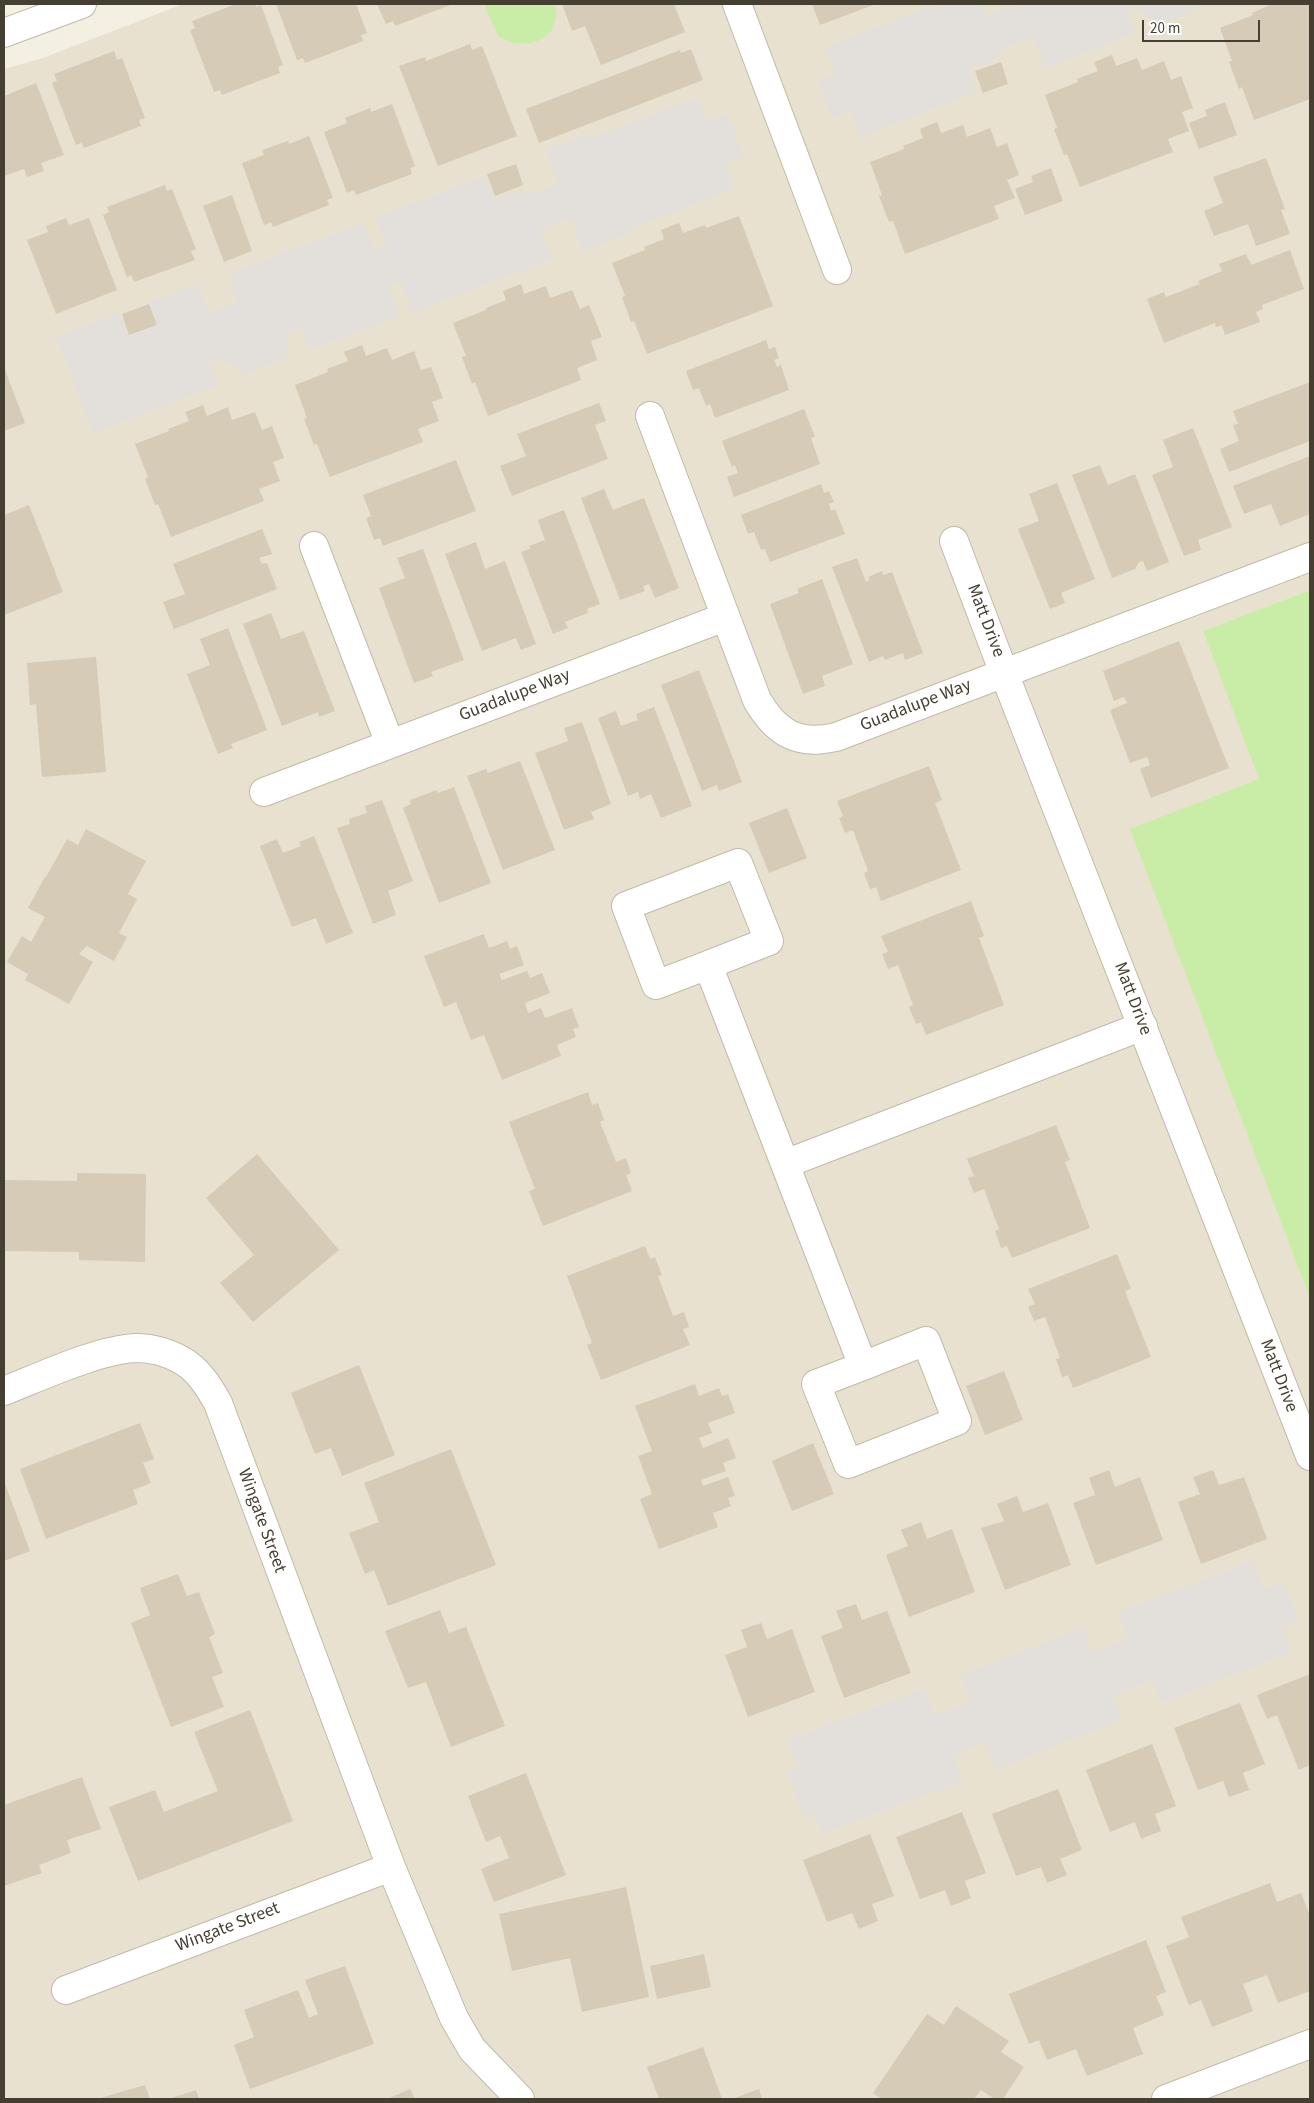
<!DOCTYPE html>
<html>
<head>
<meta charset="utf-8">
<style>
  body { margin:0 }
  #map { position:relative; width:1314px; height:2103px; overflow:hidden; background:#f3efe2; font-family:"Source Sans 3",sans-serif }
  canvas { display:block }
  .frame { position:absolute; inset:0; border:5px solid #453f32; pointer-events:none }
  .scale { position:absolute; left:1142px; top:20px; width:118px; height:22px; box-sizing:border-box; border:2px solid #453f32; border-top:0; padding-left:6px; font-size:15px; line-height:18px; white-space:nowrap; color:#453f32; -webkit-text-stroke:4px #fff; paint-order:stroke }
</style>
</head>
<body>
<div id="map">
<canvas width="1314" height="2103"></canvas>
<div class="frame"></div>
<div class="scale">20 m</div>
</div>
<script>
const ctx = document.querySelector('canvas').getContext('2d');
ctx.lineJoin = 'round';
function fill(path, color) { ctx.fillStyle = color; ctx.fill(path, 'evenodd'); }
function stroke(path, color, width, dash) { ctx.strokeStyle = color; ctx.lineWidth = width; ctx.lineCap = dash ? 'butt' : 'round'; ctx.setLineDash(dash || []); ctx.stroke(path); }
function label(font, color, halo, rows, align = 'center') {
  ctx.font = font + ' "Source Sans 3",sans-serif'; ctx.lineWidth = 4.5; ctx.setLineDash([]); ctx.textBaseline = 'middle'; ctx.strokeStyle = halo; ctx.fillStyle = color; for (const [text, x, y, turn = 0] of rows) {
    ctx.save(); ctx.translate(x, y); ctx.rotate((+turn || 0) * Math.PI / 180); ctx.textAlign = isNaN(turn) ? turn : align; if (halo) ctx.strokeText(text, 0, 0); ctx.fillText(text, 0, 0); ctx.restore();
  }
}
const residential = new Path2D(`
  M 183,4 L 1310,4 L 1310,590 L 1203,631 L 1260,779 L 1131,829 L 1310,1298 L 1310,2099 L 4,2099 L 4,69 L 43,58 Z`);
const green = new Path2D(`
  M 484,4 L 555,4 C 564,39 525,54 498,36 Z
  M 1310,590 L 1310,1298 L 1130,829 L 1259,779 L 1203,631 Z`);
const parking = new Path2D(`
  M 938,4 L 981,4 L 986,16 L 1019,4 L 1200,4 L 1202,8 L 1157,26 L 1154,19 L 1136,9 L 1127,13 L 1135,33 L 1045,68 L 1033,37 L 996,52 L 998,58 L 969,69 L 977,92 L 861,137 L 851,111 L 832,119 L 818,81 L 836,74 L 825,47 Z
  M 697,98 L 706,121 L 727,114 L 743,156 L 724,164 L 734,189 L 627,230 L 629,234 L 583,251 L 570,218 L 540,229 L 552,259 L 413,312 L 401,281 L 388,287 L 400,316 L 309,350 L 301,328 L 291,331 L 285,353 L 287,358 L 242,375 L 240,370 L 220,359 L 210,363 L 218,385 L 93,433 L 57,337 L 119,313 L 129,337 L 158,326 L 150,302 L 197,284 L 208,313 L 238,303 L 229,274 L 363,223 L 374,250 L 387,245 L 376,217 L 485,176 L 494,200 L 523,190 L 526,195 L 558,183 L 546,150 L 589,134 L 590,138 Z
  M 1253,1561 L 1264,1589 L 1284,1581 L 1299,1621 L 1282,1628 L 1291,1652 L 1161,1703 L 1152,1680 L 1112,1695 L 1122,1720 L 996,1769 L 985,1742 L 953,1755 L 963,1781 L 823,1833 L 816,1816 L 806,1820 L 788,1773 L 799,1768 L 788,1740 L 923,1689 L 934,1716 L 971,1702 L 961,1675 L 1083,1628 L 1092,1653 L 1128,1639 L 1118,1612 Z`);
const building = new Path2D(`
  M 236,4 L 255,4 L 256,7 L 261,5 L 283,65 L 278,67 L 280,73 L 222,95 L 220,90 L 214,92 L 190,30 L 195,28 L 192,21 Z
  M 276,4 L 356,4 L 367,33 L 361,35 L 363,41 L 305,63 L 303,58 L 297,60 Z
  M 377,4 L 453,4 L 395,26 L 393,21 L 386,24 Z
  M 562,4 L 674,4 L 685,32 L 601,65 L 585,26 L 572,31 Z
  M 812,4 L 876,4 L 820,25 Z
  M 1272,4 L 1310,4 L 1310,99 L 1254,120 L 1242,87 L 1239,89 L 1229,62 L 1232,61 L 1220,28 L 1253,15 L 1252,13 Z
  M 470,44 L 472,50 L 482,46 L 517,136 L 438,166 L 399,66 L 425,57 L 426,61 Z
  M 691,49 L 703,80 L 539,143 L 526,109 L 680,50 L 681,53 Z
  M 114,51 L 117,60 L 122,58 L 145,118 L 139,120 L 141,126 L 84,148 L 82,143 L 76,145 L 52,83 L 57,81 L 54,74 Z
  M 1112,55 L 1116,66 L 1137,58 L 1142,70 L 1164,61 L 1171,80 L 1181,76 L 1193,108 L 1182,112 L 1189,131 L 1168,139 L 1173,152 L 1080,187 L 1067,154 L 1064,155 L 1054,129 L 1057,128 L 1045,95 L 1078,82 L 1077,79 L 1098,71 L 1094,62 Z
  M 1001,62 L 1008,84 L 983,93 L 975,71 Z
  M 36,83 L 64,155 L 41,163 L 44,171 L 27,177 L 24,169 L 4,176 L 4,96 Z
  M 1225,102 L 1237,135 L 1199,149 L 1189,123 L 1207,116 L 1205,110 Z
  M 392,104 L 415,166 L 410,168 L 412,174 L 356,195 L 354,190 L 347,193 L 324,132 L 347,123 L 345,118 L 370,108 L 371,112 Z
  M 937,122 L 941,133 L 963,125 L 967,137 L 990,128 L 997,147 L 1007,143 L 1019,175 L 1007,180 L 1015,198 L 994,206 L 999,219 L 905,254 L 893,221 L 889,222 L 879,196 L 882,195 L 870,162 L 904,149 L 903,146 L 923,138 L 920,129 Z
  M 309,136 L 333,198 L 327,200 L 329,205 L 273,227 L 271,222 L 264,225 L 242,163 L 264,155 L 262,150 L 288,141 L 289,144 Z
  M 1266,158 L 1285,209 L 1281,210 L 1290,234 L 1256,246 L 1248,224 L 1214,236 L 1204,211 L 1223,203 L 1213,177 Z
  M 516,164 L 523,185 L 495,196 L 487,174 Z
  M 1051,168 L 1063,201 L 1025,215 L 1015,189 L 1033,182 L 1031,176 Z
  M 165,185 L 167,191 L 172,189 L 196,249 L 191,251 L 195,260 L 134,282 L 131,275 L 127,277 L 103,215 L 109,212 L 107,207 Z
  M 232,195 L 252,251 L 224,262 L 203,206 Z
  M 739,216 L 773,306 L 647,354 L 634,321 L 631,322 L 622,297 L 625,296 L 612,263 L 645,250 L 644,247 L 664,239 L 661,230 L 679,223 L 683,233 L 705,225 L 706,228 Z
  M 66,218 L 69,225 L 89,218 L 117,290 L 56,314 L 27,240 L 48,232 L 46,226 Z
  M 1290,250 L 1304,289 L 1262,305 L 1263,309 L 1256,312 L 1260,322 L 1225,335 L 1222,325 L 1216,327 L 1215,323 L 1164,343 L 1147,299 L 1164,292 L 1166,297 L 1200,284 L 1198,281 L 1222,271 L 1219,264 L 1246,254 L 1251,265 Z
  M 521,284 L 524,294 L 546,286 L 550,298 L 572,290 L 580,309 L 589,305 L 602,337 L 591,341 L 597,360 L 577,368 L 581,380 L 488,416 L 475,382 L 472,384 L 462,357 L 466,356 L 453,323 L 486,310 L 486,308 L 506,300 L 503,291 Z
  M 149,304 L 157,325 L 129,335 L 122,314 Z
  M 766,340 L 769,349 L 775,347 L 779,358 L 774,360 L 777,367 L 781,365 L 789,390 L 715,418 L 710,404 L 706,406 L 699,388 L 693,390 L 686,371 Z
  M 362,345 L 366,356 L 387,348 L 392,360 L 414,351 L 421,370 L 431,367 L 443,398 L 432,402 L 439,421 L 418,429 L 423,442 L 330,477 L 317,444 L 314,445 L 304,419 L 307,418 L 295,385 L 328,372 L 327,369 L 348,361 L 344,352 Z
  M 4,367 L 25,423 L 4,431 Z
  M 1310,382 L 1310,441 L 1229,472 L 1220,449 L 1239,441 L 1233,425 L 1238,424 L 1233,411 Z
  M 599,403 L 606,421 L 595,425 L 608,459 L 512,496 L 500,466 L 526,456 L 517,434 Z
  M 203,405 L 207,416 L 228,407 L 232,420 L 255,412 L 262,430 L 272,426 L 284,458 L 273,462 L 280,481 L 259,489 L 264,501 L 171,537 L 158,504 L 155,505 L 145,479 L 148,477 L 135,444 L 169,431 L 168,429 L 189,421 L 185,412 Z
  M 804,409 L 815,437 L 811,438 L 820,464 L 734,497 L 727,477 L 738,473 L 735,465 L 732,467 L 722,441 Z
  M 1193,428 L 1232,527 L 1198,540 L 1201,550 L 1184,556 L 1152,475 L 1173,467 L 1163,440 Z
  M 1310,456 L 1310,514 L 1280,526 L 1271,504 L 1244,514 L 1233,486 Z
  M 456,460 L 476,511 L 383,546 L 380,538 L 374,540 L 366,518 L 371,516 L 363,495 Z
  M 1100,465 L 1108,485 L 1135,474 L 1169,562 L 1147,571 L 1143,561 L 1139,562 L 1135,569 L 1112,578 L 1072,475 Z
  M 1057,483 L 1095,579 L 1061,593 L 1065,603 L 1050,609 L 1018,529 L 1039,521 L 1029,494 Z
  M 821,484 L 824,493 L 829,491 L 834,502 L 829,504 L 831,511 L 835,509 L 845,534 L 770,562 L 765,549 L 761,550 L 754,532 L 748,534 L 741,515 Z
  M 604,489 L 613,510 L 644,498 L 679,588 L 655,598 L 649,584 L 643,586 L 645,591 L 620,600 L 581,498 Z
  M 29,505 L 63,592 L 4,615 L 4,515 Z
  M 564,510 L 600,604 L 587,609 L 588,613 L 565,622 L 568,628 L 553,634 L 521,552 L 530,549 L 529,546 L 545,540 L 538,520 Z
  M 262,529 L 272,554 L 259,558 L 262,564 L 267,563 L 277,589 L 174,629 L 163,602 L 185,594 L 173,564 Z
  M 476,542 L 485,569 L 505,561 L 536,644 L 521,650 L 516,638 L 482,651 L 445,554 Z
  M 423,549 L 464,660 L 431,672 L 433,676 L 414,683 L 379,588 L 405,578 L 397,558 Z
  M 857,558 L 866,582 L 870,580 L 868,577 L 882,571 L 883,575 L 892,572 L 923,653 L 905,660 L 903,653 L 885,660 L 883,656 L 869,662 L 832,567 Z
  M 822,579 L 853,664 L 822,676 L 825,686 L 803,694 L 770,604 L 799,593 L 797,589 Z
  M 271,613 L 281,639 L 304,631 L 335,711 L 319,717 L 318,712 L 282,726 L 243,624 Z
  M 228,628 L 267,730 L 231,744 L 233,748 L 218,754 L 187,674 L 210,665 L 200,639 Z
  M 1179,641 L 1229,768 L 1151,798 L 1140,769 L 1150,765 L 1147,757 L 1130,763 L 1110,710 L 1127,703 L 1124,697 L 1114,701 L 1103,671 Z
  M 96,657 L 106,772 L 42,777 L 36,704 L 30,705 L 27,663 Z
  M 699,670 L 742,782 L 719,791 L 717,785 L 702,791 L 661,685 Z
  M 654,707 L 692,806 L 661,818 L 651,794 L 640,799 L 638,792 L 628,796 L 598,718 L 616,711 L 621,726 L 638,720 L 636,714 Z
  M 582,722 L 611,804 L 591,812 L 594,819 L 564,830 L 535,753 L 568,741 L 564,728 Z
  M 520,761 L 555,850 L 503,870 L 467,776 L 486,769 L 488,773 Z
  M 929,766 L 942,800 L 935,803 L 961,870 L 881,901 L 876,887 L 870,889 L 864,873 L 868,871 L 853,830 L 845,833 L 839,818 L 843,816 L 837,801 Z
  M 454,787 L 491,883 L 439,903 L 403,808 L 411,804 L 410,800 L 437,790 L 438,793 Z
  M 382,800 L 413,881 L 388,891 L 396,915 L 373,924 L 337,828 L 350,824 L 349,819 L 367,813 L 365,806 Z
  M 787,808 L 807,858 L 769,873 L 749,823 Z
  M 86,829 L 146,861 L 128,894 L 137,899 L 119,933 L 127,937 L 114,961 L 87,946 L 79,954 L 93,962 L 69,1004 L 25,980 L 28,974 L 7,962 L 22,936 L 31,942 L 45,917 L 28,908 L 45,877 L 49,878 L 46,877 L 67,839 L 78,845 Z
  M 314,836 L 353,933 L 326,944 L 316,918 L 292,927 L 260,846 L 277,839 L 283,853 L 301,846 L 299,842 Z
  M 971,901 L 984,936 L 979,938 L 1004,1005 L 926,1035 L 921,1022 L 916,1024 L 909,1007 L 913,1005 L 898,965 L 888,969 L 882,954 L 888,952 L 881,936 Z
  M 484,934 L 489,948 L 507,941 L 510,949 L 517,946 L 524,965 L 499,974 L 502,980 L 527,971 L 530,978 L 542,973 L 550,993 L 525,1003 L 528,1013 L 541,1008 L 545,1018 L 572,1008 L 579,1027 L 573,1029 L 576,1037 L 557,1045 L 561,1056 L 502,1080 L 484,1035 L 471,1040 L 456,1002 L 444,1007 L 424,956 Z
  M 588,1092 L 592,1105 L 598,1103 L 604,1120 L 600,1122 L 616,1162 L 626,1158 L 631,1173 L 626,1175 L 632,1191 L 543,1226 L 529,1191 L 535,1189 L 509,1122 Z
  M 1056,1125 L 1070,1160 L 1065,1162 L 1090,1228 L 1012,1258 L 1007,1246 L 1001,1248 L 995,1231 L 999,1229 L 984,1189 L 974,1193 L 968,1178 L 974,1176 L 967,1159 Z
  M 257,1154 L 339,1250 L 253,1322 L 220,1283 L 254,1255 L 206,1198 Z
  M 77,1173 L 146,1174 L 145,1262 L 79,1260 L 79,1252 L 4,1251 L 4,1180 L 77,1181 Z
  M 645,1246 L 650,1259 L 655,1257 L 662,1275 L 658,1276 L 673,1316 L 684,1312 L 689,1327 L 683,1329 L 690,1345 L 601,1380 L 587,1345 L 592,1343 L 567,1276 Z
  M 1117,1254 L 1131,1289 L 1125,1291 L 1151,1357 L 1073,1388 L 1068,1375 L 1062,1377 L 1056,1359 L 1060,1358 L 1045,1317 L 1034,1321 L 1028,1307 L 1035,1304 L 1028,1289 Z
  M 359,1365 L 395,1455 L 342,1476 L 331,1448 L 315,1454 L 291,1393 Z
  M 1004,1371 L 1023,1420 L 985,1435 L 966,1386 Z
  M 695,1384 L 699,1396 L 719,1388 L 722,1396 L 728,1394 L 735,1413 L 708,1423 L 712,1433 L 699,1438 L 703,1448 L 728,1438 L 736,1458 L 723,1463 L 726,1471 L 701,1480 L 703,1486 L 728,1477 L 735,1496 L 728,1498 L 731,1506 L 713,1513 L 718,1527 L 659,1549 L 640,1499 L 652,1494 L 638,1456 L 652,1451 L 635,1406 Z
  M 140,1423 L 154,1459 L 143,1463 L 151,1483 L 133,1490 L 138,1504 L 46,1539 L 20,1469 Z
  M 813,1443 L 834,1494 L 792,1511 L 772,1461 Z
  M 451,1449 L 496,1565 L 388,1606 L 374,1570 L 365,1574 L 349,1533 L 379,1522 L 364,1483 Z
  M 1109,1470 L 1115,1487 L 1140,1477 L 1163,1540 L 1096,1565 L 1073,1503 L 1095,1495 L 1089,1478 Z
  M 1213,1470 L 1219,1485 L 1244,1477 L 1267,1539 L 1201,1564 L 1178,1502 L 1200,1494 L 1193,1477 Z
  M 4,1481 L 30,1551 L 4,1561 Z
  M 1017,1496 L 1023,1512 L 1048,1503 L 1071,1565 L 1005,1590 L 981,1528 L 1004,1521 L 997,1504 Z
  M 921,1522 L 927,1539 L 952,1529 L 975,1592 L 909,1617 L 886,1555 L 908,1546 L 901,1530 Z
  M 178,1574 L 187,1596 L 199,1592 L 215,1634 L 209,1637 L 223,1673 L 212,1677 L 224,1707 L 171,1727 L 131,1623 L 150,1615 L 140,1588 Z
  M 856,1604 L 862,1620 L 887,1611 L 911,1673 L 844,1698 L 821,1636 L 843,1628 L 836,1611 Z
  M 440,1610 L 449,1633 L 466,1627 L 505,1726 L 451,1747 L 426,1682 L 408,1688 L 385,1631 Z
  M 761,1623 L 767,1639 L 792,1629 L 815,1692 L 748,1717 L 725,1655 L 747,1647 L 741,1630 Z
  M 1310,1674 L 1310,1765 L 1299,1770 L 1277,1715 L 1267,1719 L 1257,1695 Z
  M 1240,1703 L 1265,1764 L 1243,1773 L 1249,1790 L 1229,1797 L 1223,1781 L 1198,1790 L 1174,1728 Z
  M 250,1710 L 293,1821 L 138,1881 L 109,1807 L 155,1790 L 164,1812 L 218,1791 L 194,1732 Z
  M 1152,1744 L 1176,1806 L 1155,1814 L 1161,1831 L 1141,1839 L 1135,1822 L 1110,1832 L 1086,1770 Z
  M 526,1773 L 566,1875 L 494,1902 L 481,1869 L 509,1858 L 500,1836 L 486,1842 L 468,1796 Z
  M 82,1777 L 101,1829 L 67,1840 L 71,1853 L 39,1865 L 42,1873 L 4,1886 L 4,1805 Z
  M 1058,1789 L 1082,1850 L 1060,1859 L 1067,1875 L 1047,1883 L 1041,1867 L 1016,1876 L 992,1814 Z
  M 962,1812 L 986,1873 L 965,1881 L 971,1898 L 951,1906 L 945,1890 L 920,1899 L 896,1837 Z
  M 870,1834 L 894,1896 L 872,1904 L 878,1921 L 859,1929 L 852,1913 L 827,1922 L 803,1860 Z
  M 1270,1883 L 1277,1902 L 1301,1893 L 1310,1916 L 1310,1991 L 1278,2003 L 1267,1975 L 1243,1984 L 1253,2011 L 1212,2027 L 1201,2000 L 1189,2005 L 1166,1946 L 1189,1937 L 1181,1917 Z
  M 626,1887 L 649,1997 L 582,2012 L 570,1958 L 512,1971 L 499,1914 Z
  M 1146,1940 L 1166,1992 L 1156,1996 L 1164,2015 L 1133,2028 L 1143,2054 L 1087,2076 L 1076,2049 L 1047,2060 L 1039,2040 L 1029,2044 L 1009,1994 Z
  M 704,1954 L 711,1987 L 657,1999 L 650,1966 Z
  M 345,1966 L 374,2044 L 250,2089 L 234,2045 L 254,2037 L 244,2010 L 298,1990 L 309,2018 L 318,2014 L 305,1980 Z
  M 956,2006 L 1009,2041 L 1001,2052 L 1024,2067 L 1003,2099 L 995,2099 L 981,2090 L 974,2099 L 882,2099 L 873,2093 L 927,2014 L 944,2025 Z
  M 703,2047 L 722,2099 L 659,2099 L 647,2067 Z
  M 145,2085 L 150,2099 L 97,2099 Z
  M 410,2089 L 415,2099 L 387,2099 Z
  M 759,2089 L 762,2099 L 732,2099 Z
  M 196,2090 L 199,2099 L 168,2099 Z`);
const street = new Path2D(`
  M 737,4 L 837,270
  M 4,33 L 82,4
  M 650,416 L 757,700 C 776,733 798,746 836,737 L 1310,557
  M 954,541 L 1004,673 L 1310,1456
  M 314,546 L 390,744
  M 264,792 L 725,617
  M 708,965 L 656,985 L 626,906 L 738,863 L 769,941 L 708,965 L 785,1164 L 1143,1026
  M 785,1164 L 863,1366 L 816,1384 L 848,1464 L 957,1421 L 926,1341 L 863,1366
  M 4,1391 C 40,1377 99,1349 137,1348 C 152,1348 169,1353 181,1360 C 198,1369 209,1387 218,1403 L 391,1867 L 454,2018 L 472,2049 L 520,2099
  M 66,1990 L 391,1867
  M 1166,2099 L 1310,2044`);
const streetNames = [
  ["Matt Drive",985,621,69],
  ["Guadalupe Way",515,696,-21],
  ["Guadalupe Way",916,706,-21],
  ["Matt Drive",1132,999,69],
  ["Matt Drive",1278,1376,69],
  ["Wingate Street",261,1521,70],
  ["Wingate Street",228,1928,-21]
];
fill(residential, '#e8e1d0');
fill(green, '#c9eca6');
fill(parking, '#e3e0dc');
fill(building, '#d5cbb7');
stroke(street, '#c2baa7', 30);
stroke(street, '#fff', 28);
label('18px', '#453f32', '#fff', streetNames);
</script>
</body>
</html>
